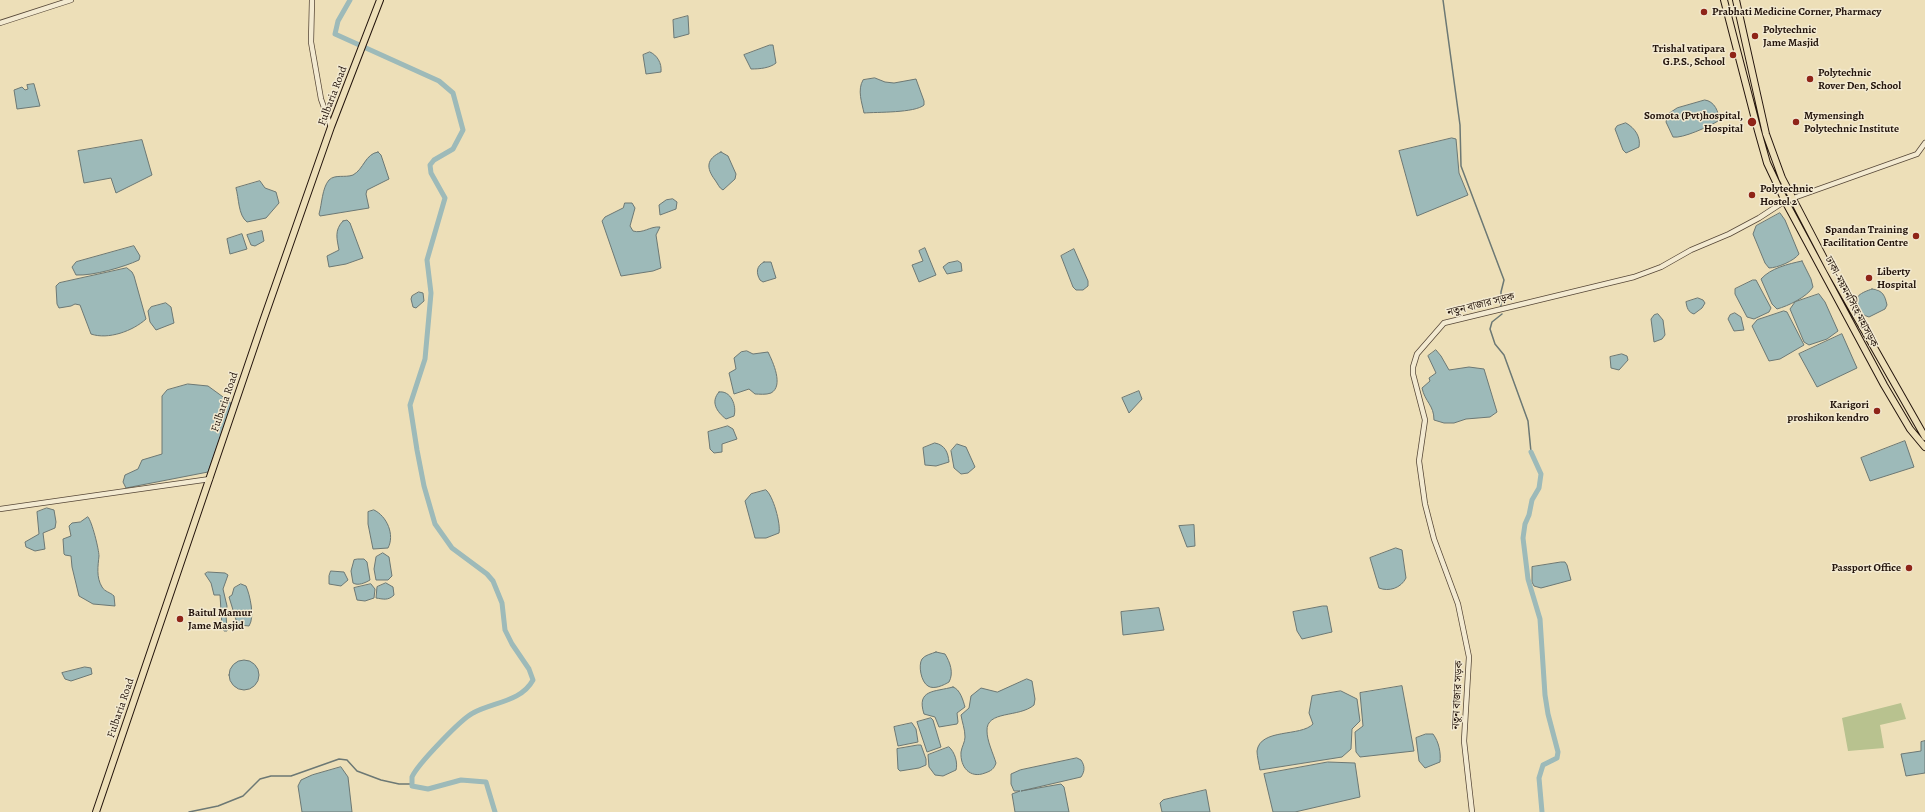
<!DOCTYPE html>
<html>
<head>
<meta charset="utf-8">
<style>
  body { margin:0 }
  canvas { display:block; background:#eddfb8 }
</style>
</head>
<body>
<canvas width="1925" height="812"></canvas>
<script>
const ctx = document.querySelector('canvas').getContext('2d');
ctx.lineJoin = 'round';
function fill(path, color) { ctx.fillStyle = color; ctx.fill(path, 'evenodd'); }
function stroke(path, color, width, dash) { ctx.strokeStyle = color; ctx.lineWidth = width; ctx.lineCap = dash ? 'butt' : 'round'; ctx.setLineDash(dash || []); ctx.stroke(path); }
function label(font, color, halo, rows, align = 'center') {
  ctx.font = font + ' Alegreya,"Noto Serif Bengali",serif'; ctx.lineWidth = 3; ctx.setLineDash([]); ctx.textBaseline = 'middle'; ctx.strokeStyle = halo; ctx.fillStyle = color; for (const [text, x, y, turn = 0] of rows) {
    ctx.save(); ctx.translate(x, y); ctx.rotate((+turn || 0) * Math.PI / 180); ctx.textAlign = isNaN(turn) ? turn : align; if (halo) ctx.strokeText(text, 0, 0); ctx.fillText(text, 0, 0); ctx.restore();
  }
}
const green = new Path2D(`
  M 1901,703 L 1906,719 L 1880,725 L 1884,748 L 1848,751 L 1842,718 Z`);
const water = new Path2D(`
  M 688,16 L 689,34 L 674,38 L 673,20 Z
  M 770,45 L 773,45 L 776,63 C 770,68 760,69 751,69 L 744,55 Z
  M 650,52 C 657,55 662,63 661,72 L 646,74 L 643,55 Z
  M 875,78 L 885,82 L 894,83 L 916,79 L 924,101 L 924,105 C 915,113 877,112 864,113 C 862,103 857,90 863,80 Z
  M 34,84 L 40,106 L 17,109 L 14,90 L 22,87 L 25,90 L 28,89 L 27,85 Z
  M 1705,100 C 1714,101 1720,112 1718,121 C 1710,126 1682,139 1673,137 L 1666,122 L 1668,114 L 1677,108 Z
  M 1626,123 C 1635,128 1641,137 1639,147 L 1626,153 L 1623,150 L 1615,129 L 1617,126 Z
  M 1452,138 L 1456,139 L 1459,173 L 1468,195 L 1417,216 L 1399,151 Z
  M 142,140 L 152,175 L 116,193 L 111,178 L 84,183 L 78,151 Z
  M 378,152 L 381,155 L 389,179 L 367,190 L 366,194 L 369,208 L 320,216 L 319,214 C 322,204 322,188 329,180 C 335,174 345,178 353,175 C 364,169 365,154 378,152 Z
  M 721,152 L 728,156 L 736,174 L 735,179 L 723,190 C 719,188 718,184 715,180 C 706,168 706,159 721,152 Z
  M 260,181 L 265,188 L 276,192 L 279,203 L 266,218 L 247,222 C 238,215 239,198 236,188 Z
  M 673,199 L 677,202 L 676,209 L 660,215 L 659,205 L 666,200 Z
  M 625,203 L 632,203 L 635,208 L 630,226 L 633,231 C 643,234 650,226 660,227 L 656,235 L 661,268 L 653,271 L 621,276 L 602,221 L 605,217 L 623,208 Z
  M 1780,213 L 1785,220 L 1799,254 C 1794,261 1777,268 1769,268 L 1765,263 L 1753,234 L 1756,226 Z
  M 343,221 L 347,220 L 350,223 L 363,258 L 346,264 L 329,267 L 327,256 L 339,250 C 337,239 334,230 343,221 Z
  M 262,231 L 264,241 L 255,246 L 251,245 L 247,235 Z
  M 242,234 L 247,249 L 230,254 L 227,239 Z
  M 134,246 L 140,256 L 139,260 C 124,267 93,276 76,275 L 72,267 L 76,262 Z
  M 925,248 L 936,275 L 919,282 L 912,265 L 923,261 L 919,251 Z
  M 1074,249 L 1088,281 L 1088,286 L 1083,290 L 1076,290 L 1073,287 L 1061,256 Z
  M 958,261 L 961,263 L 962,271 L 947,274 L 943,267 L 948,263 Z
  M 1802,261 L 1811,279 L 1813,287 C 1807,297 1788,306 1777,309 L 1772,304 L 1761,279 C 1771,268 1788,264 1802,261 Z
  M 764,262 L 771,262 L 776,278 L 763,282 L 760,280 C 756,273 756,266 764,262 Z
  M 127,268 L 132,272 L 134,276 L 146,319 C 133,331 108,340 91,334 L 80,305 L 75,304 L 71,306 L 59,308 L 57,304 L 56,286 L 59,283 Z
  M 1753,280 L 1756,280 L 1771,308 L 1769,312 L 1754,319 L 1747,317 L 1735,294 L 1735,289 Z
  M 1872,289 C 1883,290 1885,296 1887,305 L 1885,309 L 1869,317 C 1863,315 1862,314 1858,309 C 1850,297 1863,292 1872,289 Z
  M 419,292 L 423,293 L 424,301 L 416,308 L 413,307 L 411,299 L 412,296 Z
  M 1819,294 L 1825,302 L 1838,331 L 1827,339 L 1809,345 L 1804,342 L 1790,309 L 1795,302 Z
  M 1698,298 L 1703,300 L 1705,303 L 1702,308 L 1694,314 C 1688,312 1687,308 1686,302 Z
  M 166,303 L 171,307 L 174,323 L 156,330 L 150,322 L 148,311 L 151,307 Z
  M 1784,311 L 1787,312 L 1804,345 L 1780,359 L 1769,361 L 1752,326 L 1757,320 Z
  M 1735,313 L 1741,317 L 1744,330 L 1734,331 L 1728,319 L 1730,315 Z
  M 1658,314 L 1663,320 L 1665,335 L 1662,339 L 1654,342 L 1651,319 L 1654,315 Z
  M 1842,334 L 1857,368 L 1817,387 L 1799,354 Z
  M 1436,350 L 1441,356 L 1449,370 L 1469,367 L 1484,369 L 1497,412 L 1490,417 L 1466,419 L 1454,423 L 1444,423 L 1434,420 C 1434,405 1425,402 1422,388 L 1430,381 L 1429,378 L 1436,373 L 1428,356 Z
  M 747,351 L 753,354 L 768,352 C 773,362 784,386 771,393 C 766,395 759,394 755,394 L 749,389 L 734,394 L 729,373 L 736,369 L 734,358 L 741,352 Z
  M 1622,354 L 1627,356 L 1628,360 L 1619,370 L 1611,368 L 1610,357 Z
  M 188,384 L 208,386 L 230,402 L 231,407 L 208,472 L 126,488 L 123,482 L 125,475 L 138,469 L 142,460 L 162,454 L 162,396 L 167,390 Z
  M 1139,391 L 1142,399 L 1129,413 L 1122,398 Z
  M 719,392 C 731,390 737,406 734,416 L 726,419 C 717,412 710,402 719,392 Z
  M 728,426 L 733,429 L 737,439 L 722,444 L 722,452 L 714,453 L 710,449 L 708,432 Z
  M 1905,441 L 1914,467 L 1870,481 L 1861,458 Z
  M 935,443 C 945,445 948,452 949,462 L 936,466 L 925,465 L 923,448 Z
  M 957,444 L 966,447 L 975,467 L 968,473 L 961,474 L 954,468 L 951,451 Z
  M 766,490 C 773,495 781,524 779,533 L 766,538 L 755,538 L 745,501 L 751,494 Z
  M 47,508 L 54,510 L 56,522 L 55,528 L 43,533 L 45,549 L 35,551 L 26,547 L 25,542 L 39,534 L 37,512 Z
  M 374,510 C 387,516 395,535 388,548 L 373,549 L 368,524 L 368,512 Z
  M 88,517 C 92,521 99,550 99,556 C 98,566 96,577 102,587 C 105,592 110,592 114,596 L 115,606 L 93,604 L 79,596 L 72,567 L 71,556 L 65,555 L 64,554 L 63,539 L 71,536 L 69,526 L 72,523 L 80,522 Z
  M 1194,525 L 1195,546 L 1187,547 L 1179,526 Z
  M 1396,548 L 1402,550 L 1406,578 C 1401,588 1389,592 1379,588 L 1370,558 Z
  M 383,553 L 389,557 L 392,576 L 388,580 L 376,580 L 374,569 L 376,557 Z
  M 358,559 L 364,559 L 367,562 L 370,580 C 365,583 358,586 353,583 L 351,571 L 354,560 Z
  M 1561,562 L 1565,562 L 1567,565 L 1571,580 L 1541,588 L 1534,586 L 1532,582 L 1532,567 Z
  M 331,571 L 344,572 L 348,580 L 341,586 L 329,584 L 329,576 Z
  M 208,572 L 225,573 L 228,575 L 223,589 L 227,606 L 226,614 L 227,631 L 224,631 L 222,627 L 220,595 L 214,595 L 211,583 L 205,574 Z
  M 386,583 L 393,587 L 394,595 C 388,601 383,599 376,598 L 377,587 Z
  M 241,584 L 246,586 C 250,595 255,617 249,626 L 240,625 L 237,623 L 229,597 L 232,595 L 234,588 Z
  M 371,584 L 375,589 L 374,598 L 365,601 L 357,600 L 354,588 Z
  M 1323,606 L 1327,606 L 1332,632 L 1302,639 L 1297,631 L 1293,612 Z
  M 1159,608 L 1164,630 L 1123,635 L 1121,612 Z
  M 936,652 L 945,654 C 950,662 954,673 949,682 C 944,685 934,690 928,686 C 921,682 918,665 922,659 C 925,655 931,654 936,652 Z
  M229 675a15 15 0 1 1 30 0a15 15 0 1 1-30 0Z
  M 85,667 L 91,668 L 92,674 L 71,681 L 65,679 L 62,673 Z
  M 1027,679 L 1032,681 L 1035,699 L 1034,705 C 1019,718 986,710 987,731 C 987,741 993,753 996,763 C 994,769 991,771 985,773 C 970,779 960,767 961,752 C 962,746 965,742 965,737 C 965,729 962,722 961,715 L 969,708 L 971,696 L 981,688 L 997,692 Z
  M 1402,686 L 1414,751 L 1360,757 L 1356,752 L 1355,732 L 1363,726 L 1360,693 Z
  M 953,687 C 960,689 963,700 965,707 L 957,713 L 958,722 L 957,724 L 939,727 L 935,717 L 924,714 C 916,689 935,692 953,687 Z
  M 1341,691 L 1357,699 L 1360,721 L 1352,729 L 1351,749 L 1342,757 L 1260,770 C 1259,764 1257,756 1257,751 C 1260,728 1301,737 1313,724 L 1309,713 L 1312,696 Z
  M 931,718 L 933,720 L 941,747 L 927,752 L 917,722 Z
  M 912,723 L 916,729 L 918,742 L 898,746 L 894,727 Z
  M 1426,734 L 1433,734 C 1439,742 1441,753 1440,762 L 1425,768 L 1419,761 L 1416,738 Z
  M 1925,741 L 1925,773 L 1906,776 L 1901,754 L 1921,751 L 1921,742 Z
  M 918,745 L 921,745 L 926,759 L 926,765 L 919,768 L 900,771 L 898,769 L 897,749 Z
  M 949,747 C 955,752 958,763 956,770 L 943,776 L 935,775 L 929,767 L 928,755 Z
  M 1077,758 L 1081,760 C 1085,766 1085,771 1081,777 L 1021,791 L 1061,784 L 1064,787 L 1069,812 L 1015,812 L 1012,794 L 1020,791 L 1014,791 L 1011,784 L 1011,774 L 1020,770 Z
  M 1328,762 L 1355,763 L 1360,797 L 1295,812 L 1273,812 L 1264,774 Z
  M 341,767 L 348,777 L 352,812 L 302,812 L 298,786 L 301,780 L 312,775 Z
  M 1206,790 L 1210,812 L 1162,812 L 1160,803 L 1163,800 Z`);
const stream = new Path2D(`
  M 1443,0 L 1460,125 L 1461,166 L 1504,280 L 1501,292 L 1501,307
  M 1502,314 L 1492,322 L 1490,329 L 1495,344 L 1504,355 L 1528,421 L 1531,452
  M 189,812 L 218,806 L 243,796 L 260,779 L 271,776 L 291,776 L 339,759 L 347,760 L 357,771 L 381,780 L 399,784 L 412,784`);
const canal = new Path2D(`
  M 350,0 L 338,21 L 335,34 L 439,81 L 453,93 L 463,130 L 453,149 L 434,160 L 430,165 L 431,173 L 445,198 L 427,260 L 431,293 L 425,359 L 410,405 L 417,450 L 424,486 L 435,524 L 452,548 L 487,574 L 493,581 L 502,603 L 505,630 L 512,644 L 529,669 L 533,680 C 521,702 493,702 473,713 C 461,719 417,765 412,777 C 412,780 412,784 412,786 L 428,789 L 461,780 L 486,782 L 495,812
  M 1531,452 L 1541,474 L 1539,488 L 1532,500 L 1529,515 L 1525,524 L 1523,538 L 1528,579 L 1540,619 L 1545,695 L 1548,714 L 1558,752 L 1557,758 L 1543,765 L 1539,778 L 1542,812`);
const minor = new Path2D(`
  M 312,0 L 311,42 L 321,99 L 331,127
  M 0,23 L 71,0
  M 0,509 L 210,479
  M 1472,812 L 1464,741 L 1469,657 L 1458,604 L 1434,539 L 1425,504 L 1419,461 L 1425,420 L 1413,374 L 1413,367 L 1417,354 L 1444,323 L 1634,277 L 1661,267 L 1691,250 L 1729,234 L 1759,218 L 1785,201 L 1917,154 L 1925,143`);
const major = new Path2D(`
  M 1724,0 L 1758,131 L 1767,163 L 1785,201 L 1884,385 L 1910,429 L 1925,447
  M 1736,0 L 1766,134 L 1782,178 L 1830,270 L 1925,437
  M 96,812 L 263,321 L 331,127 L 380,0`);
const markers = [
  [1704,12,4,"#8f2418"],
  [1755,36,4,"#8f2418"],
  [1733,55,4,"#8f2418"],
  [1810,79,4,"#8f2418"],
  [1752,122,5,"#8f2418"],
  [1796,122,4,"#8f2418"],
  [1752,195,4,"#8f2418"],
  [1916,236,4,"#8f2418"],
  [1869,278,4,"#8f2418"],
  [1877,411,4,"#8f2418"],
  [1909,568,4,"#8f2418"],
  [180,619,4,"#8f2418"]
];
const poiNames = [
  ["Prabhati Medicine Corner, Pharmacy",1712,12],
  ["Polytechnic",1763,30],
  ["Jame Masjid",1763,43],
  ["Trishal vatipara",1725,49,"right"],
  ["G.P.S., School",1725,62,"right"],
  ["Polytechnic",1818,73],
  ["Rover Den, School",1818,86],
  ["Somota (Pvt)hospital,",1743,116,"right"],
  ["Hospital",1743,129,"right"],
  ["Mymensingh",1804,116],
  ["Polytechnic Institute",1804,129],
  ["Polytechnic",1760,189],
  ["Hostel 2",1760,202],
  ["Spandan Training",1908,230,"right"],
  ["Facilitation Centre",1908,243,"right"],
  ["Liberty",1877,272],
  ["Hospital",1877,285],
  ["Karigori",1869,405,"right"],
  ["proshikon kendro",1869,418,"right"],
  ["Passport Office",1901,568,"right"],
  ["Baitul Mamur",188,613],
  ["Jame Masjid",188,626]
];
const streetNames = [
  ["Fulbaria Road",333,96,-69],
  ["ঢাকা-ময়মনসিংহ মহাসড়ক",1851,302,62],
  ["নতুন বাজার সড়ক",1481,305,-14],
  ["Fulbaria Road",225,402,-71],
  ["নতুন বাজার সড়ক",1458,695,-87],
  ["Fulbaria Road",121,708,-71]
];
fill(green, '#b8c28f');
fill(water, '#9dbab9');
stroke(water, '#6c7874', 1);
stroke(stream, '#6c7874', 1.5);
stroke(canal, '#9dbab9', 5);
stroke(minor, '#564737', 6);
stroke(major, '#23140c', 8);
stroke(minor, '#f3ead1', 4.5);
stroke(major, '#eddfb8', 6);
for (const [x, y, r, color] of markers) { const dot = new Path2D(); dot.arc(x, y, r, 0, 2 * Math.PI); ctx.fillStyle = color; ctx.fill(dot); stroke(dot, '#f3ead1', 1.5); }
label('bold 11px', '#23140c', '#f3ead1', poiNames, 'left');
label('11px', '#23140c', '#f3ead1', streetNames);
</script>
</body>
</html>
